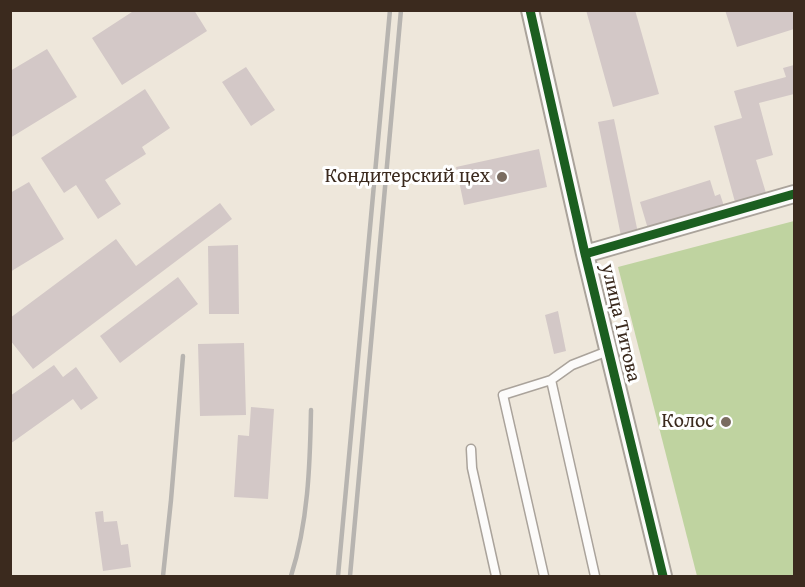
<!DOCTYPE html>
<html>
<head>
<meta charset="utf-8">
<style>
  body { margin:0 }
  #map { position:relative; width:805px; height:587px; overflow:hidden; background:#eee7db; font-family:"Gentium Book Plus",serif }
  canvas { display:block }
  .frame { position:absolute; inset:0; border:12px solid #3b2a1e; pointer-events:none }
</style>
</head>
<body>
<div id="map">
<canvas width="805" height="587"></canvas>
<div class="frame"></div>
</div>
<script>
const ctx = document.querySelector('canvas').getContext('2d');
ctx.lineJoin = 'round';
function fill(path, color) { ctx.fillStyle = color; ctx.fill(path, 'evenodd'); }
function stroke(path, color, width, dash) { ctx.strokeStyle = color; ctx.lineWidth = width; ctx.lineCap = dash ? 'butt' : 'round'; ctx.setLineDash(dash || []); ctx.stroke(path); }
function label(font, color, halo, rows, align = 'center') {
  ctx.font = font + ' "Gentium Book Plus",serif'; ctx.lineWidth = 6; ctx.setLineDash([]); ctx.textBaseline = 'middle'; ctx.strokeStyle = halo; ctx.fillStyle = color; for (const [text, x, y, turn = 0] of rows) {
    ctx.save(); ctx.translate(x, y); ctx.rotate((+turn || 0) * Math.PI / 180); ctx.textAlign = isNaN(turn) ? turn : align; if (halo) ctx.strokeText(text, 0, 0); ctx.fillText(text, 0, 0); ctx.restore();
  }
}
const green = new Path2D(`
  M 794,221 L 794,576 L 697,576 L 618,267 Z`);
const building = new Path2D(`
  M 135,10 L 194,10 L 207,31 L 122,85 L 92,38 Z
  M 586,10 L 635,10 L 659,94 L 613,107 Z
  M 725,10 L 794,10 L 794,29 L 737,47 Z
  M 47,49 L 77,97 L 10,138 L 10,71 Z
  M 794,65 L 794,94 L 759,103 L 773,155 L 756,160 L 766,193 L 735,202 L 714,126 L 742,118 L 734,91 L 786,77 L 783,68 Z
  M 246,67 L 275,110 L 251,126 L 222,82 Z
  M 145,89 L 170,128 L 142,147 L 146,154 L 105,180 L 121,204 L 98,219 L 76,185 L 64,193 L 41,158 Z
  M 614,119 L 638,233 L 621,236 L 598,122 Z
  M 539,149 L 547,187 L 464,205 L 456,167 Z
  M 710,180 L 715,196 L 720,194 L 724,206 L 648,229 L 640,202 Z
  M 29,182 L 64,239 L 10,272 L 10,193 Z
  M 220,203 L 232,219 L 33,369 L 10,340 L 10,318 L 116,239 L 136,266 Z
  M 238,245 L 239,314 L 209,314 L 208,246 Z
  M 178,277 L 198,304 L 120,363 L 100,336 Z
  M 558,311 L 566,351 L 554,354 L 545,315 Z
  M 244,343 L 246,415 L 200,416 L 198,344 Z
  M 54,365 L 63,377 L 76,367 L 98,398 L 81,410 L 73,399 L 10,444 L 10,396 Z
  M 251,407 L 274,409 L 268,499 L 234,497 L 238,435 L 249,436 Z
  M 103,511 L 104,522 L 117,521 L 121,545 L 128,544 L 131,567 L 103,571 L 95,512 Z`);
const service = new Path2D(`
  M 551,380 L 595,576
  M 471,449 L 472,468 L 496,576
  M 544,576 L 503,395 L 551,380 L 572,365 L 608,351`);
const minor = new Path2D(`
  M 530,10 L 585,254
  M 663,576 L 585,254 L 794,194`);
const rail = new Path2D(`
  M 163,576 L 171,500 L 183,356
  M 291,576 C 308,523 310,466 311,410
  M 338,576 L 390,10
  M 350,576 L 401,10`);
const cycleway = new Path2D(`
  M 530,10 L 585,254
  M 663,576 L 585,254 L 794,194`);
const markers = [
  [502,177,6,"#7a6c60"],
  [726,422,6,"#7a6c60"]
];
const poiNames = [
  ["Кондитерский цех",490,177],
  ["Колос",714,422]
];
const streetNames = [
  ["улица Титова",620,323,77]
];
fill(green, '#bfd3a0');
fill(building, '#d3c8c7');
stroke(service, '#aaa39b', 11);
stroke(minor, '#aaa39b', 20);
stroke(service, '#fcfbfa', 8);
stroke(minor, '#fcfbfa', 16);
stroke(rail, '#b7b4b0', 4.5);
stroke(cycleway, '#1b5e20', 9);
for (const [x, y, r, color] of markers) { const dot = new Path2D(); dot.arc(x, y, r, 0, 2 * Math.PI); ctx.fillStyle = color; ctx.fill(dot); stroke(dot, '#fff', 2); }
label('20px', '#3b2a1e', '#fff', poiNames, 'right');
label('20px', '#3b2a1e', '#fff', streetNames);
</script>
</body>
</html>
